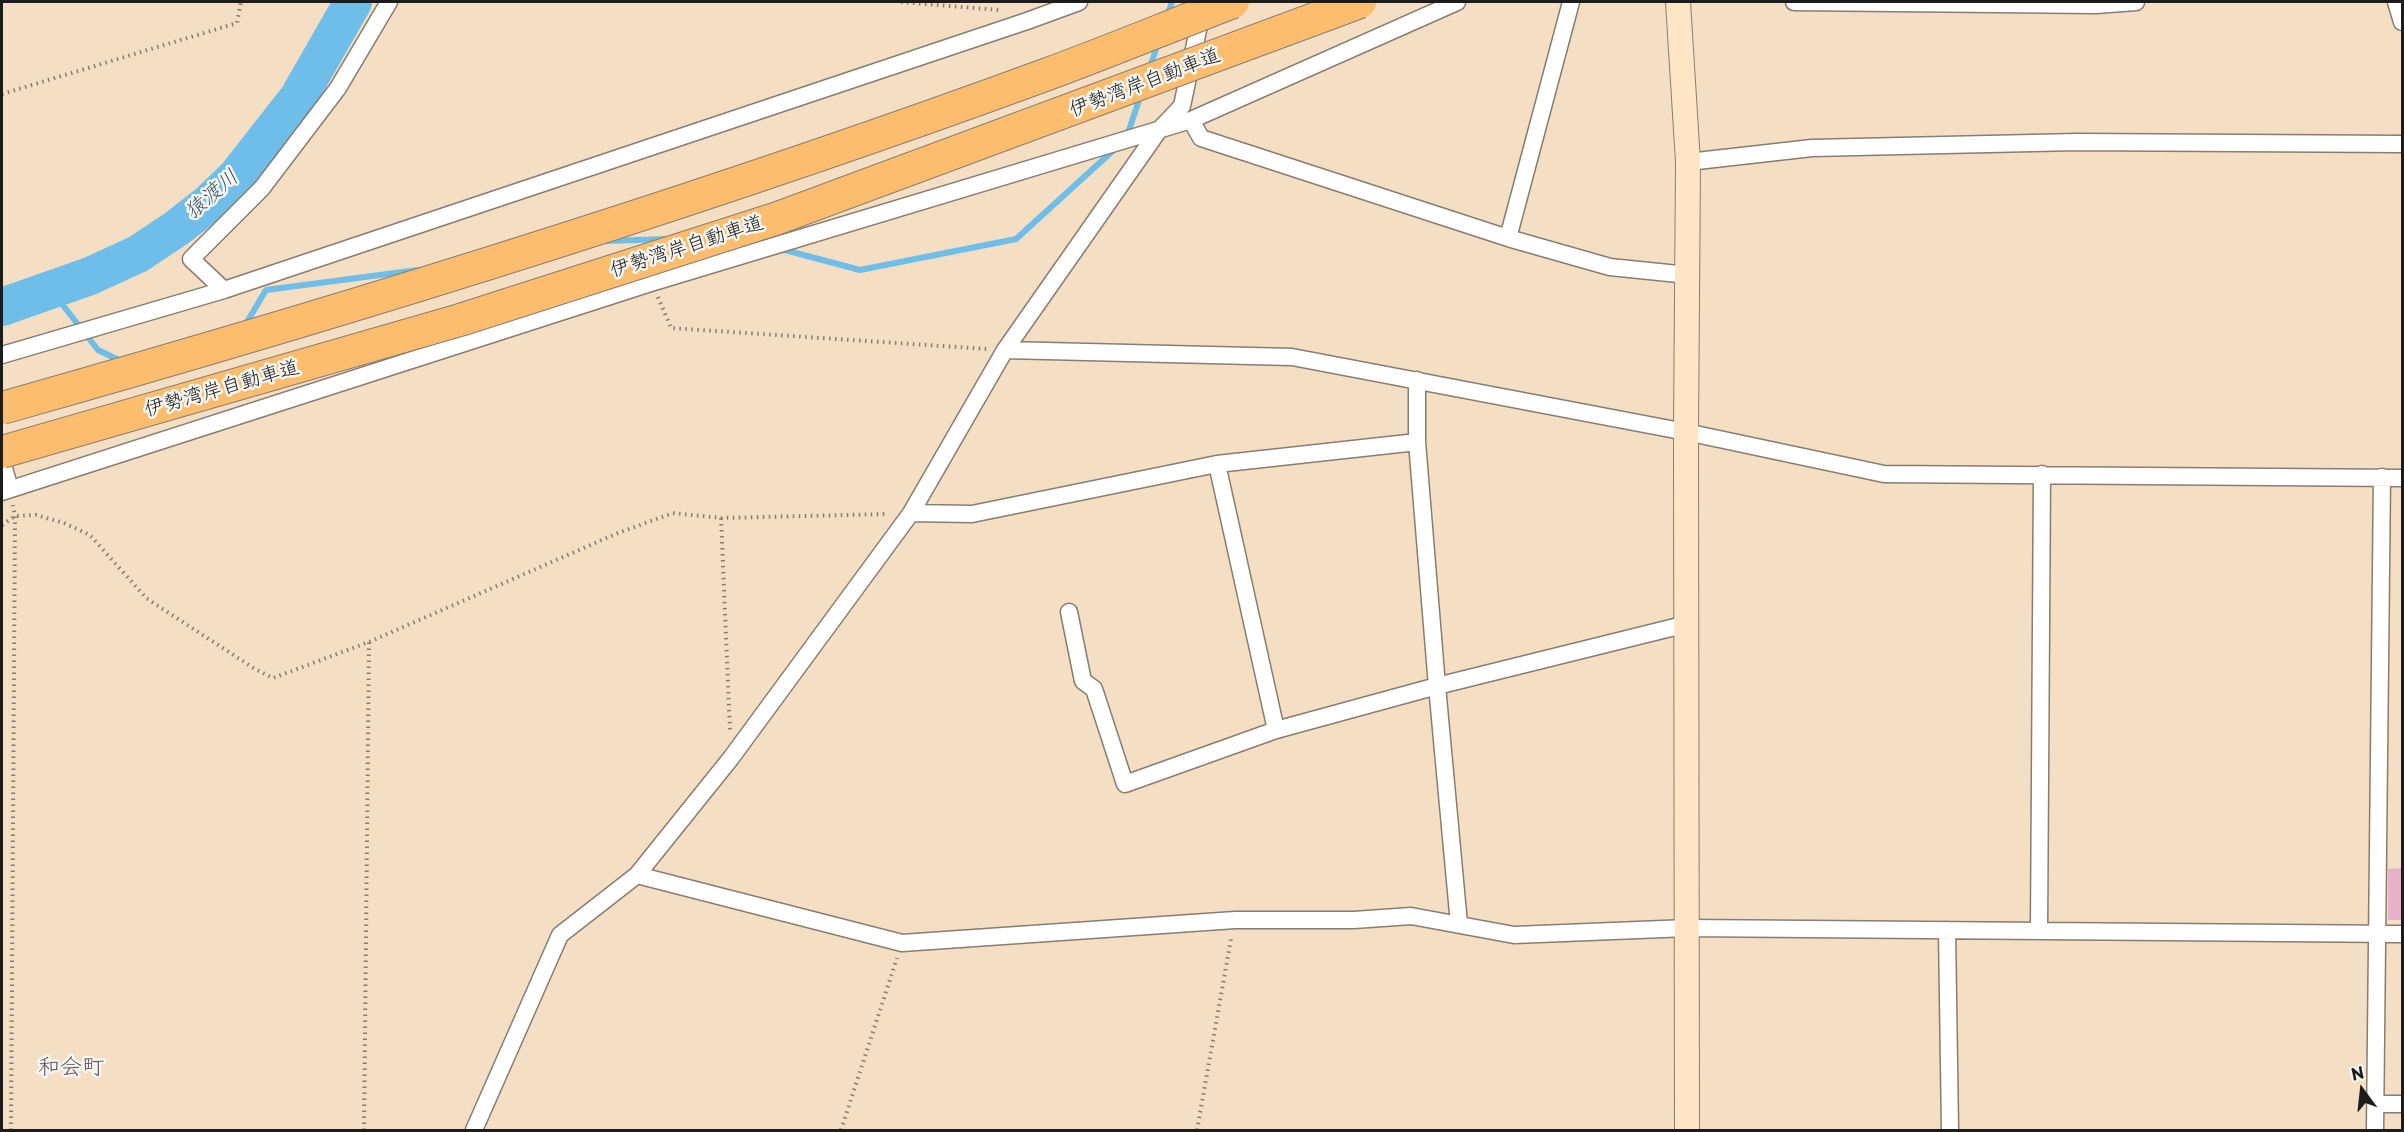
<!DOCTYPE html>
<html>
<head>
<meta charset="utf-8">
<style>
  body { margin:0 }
  #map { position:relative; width:2404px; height:1132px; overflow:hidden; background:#f4dec4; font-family:"Playpen Sans",sans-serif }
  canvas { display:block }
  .frame { position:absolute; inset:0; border:3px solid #1c1c1c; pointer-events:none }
  .north { position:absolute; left:2332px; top:1060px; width:60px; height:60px; -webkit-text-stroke:4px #f6f6f2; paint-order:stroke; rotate:345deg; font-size:16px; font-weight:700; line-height:24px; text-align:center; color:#1c1c1c }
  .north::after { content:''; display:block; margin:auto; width:21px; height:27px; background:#1c1c1c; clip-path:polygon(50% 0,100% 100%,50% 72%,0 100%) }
</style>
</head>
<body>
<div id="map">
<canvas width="2404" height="1132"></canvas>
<div class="frame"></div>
<div class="north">N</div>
</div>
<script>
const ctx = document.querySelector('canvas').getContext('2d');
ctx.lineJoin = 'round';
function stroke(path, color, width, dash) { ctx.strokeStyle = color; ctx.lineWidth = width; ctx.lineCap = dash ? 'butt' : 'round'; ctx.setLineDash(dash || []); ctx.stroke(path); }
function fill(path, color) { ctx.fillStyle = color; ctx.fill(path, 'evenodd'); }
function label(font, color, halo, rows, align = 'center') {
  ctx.font = font + ' "Playpen Sans","Klee One",sans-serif'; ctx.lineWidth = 5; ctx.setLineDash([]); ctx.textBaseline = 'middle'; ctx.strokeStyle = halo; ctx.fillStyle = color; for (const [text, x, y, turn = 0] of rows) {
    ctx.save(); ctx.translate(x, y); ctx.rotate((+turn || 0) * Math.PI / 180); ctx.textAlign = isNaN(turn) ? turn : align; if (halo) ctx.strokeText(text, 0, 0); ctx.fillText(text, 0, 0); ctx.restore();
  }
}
const stream = new Path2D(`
  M 1167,16 L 1172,2
  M 1149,70 L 1158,43
  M 1127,136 L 1141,94
  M 606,241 L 668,239
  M 781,249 L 860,270 L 1016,239 L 1117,147
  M 51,290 L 98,350 L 123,362
  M 244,327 L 266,290 L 418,270`);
const river = new Path2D(`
  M 2,307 L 90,276 L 138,254 L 177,228 L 209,203 L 236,177 L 298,98 L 353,2`);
const building = new Path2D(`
  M 2403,868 L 2403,920 L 2388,920 L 2388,869 Z`);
const path = new Path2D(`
  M 901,2 L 999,10
  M 2,94 L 237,23 L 241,2
  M 658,297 L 671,328 L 987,349
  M 721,518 L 730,730
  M 2,525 L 15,516 L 36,515 L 64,523 L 90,535 L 146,598 L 255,669 L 273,678 L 369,642 L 618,533 L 673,513 L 721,518 L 888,514
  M 11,1130 L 15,516 L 13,505
  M 364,1130 L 369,642
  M 841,1130 L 897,958
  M 1197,1130 L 1231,939`);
const street = new Path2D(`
  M 1794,2 L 2096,5 L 2136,2
  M 2396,2 L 2402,22
  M 1191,120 L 1201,138 L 1508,238 L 1610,267 L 1688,275
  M 1688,162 L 1812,148 L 2077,142 L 2402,144
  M 1508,238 L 1571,2
  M 224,290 L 191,259 L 262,188 L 338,88 L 389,2
  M 1005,350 L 1292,357 L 1686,432 L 1884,474 L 2402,478
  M 2,355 L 224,290 L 1027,21 L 1079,2
  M 1417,380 L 1417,442 L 1437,686 L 1459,924
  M 2,461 L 10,489
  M 1217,464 L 1276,730
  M 2,492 L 651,283 L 1191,120 L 1457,2
  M 911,513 L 972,514 L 1217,464 L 1417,442
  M 1069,612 L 1083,681 L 1094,689 L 1125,784 L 1276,730 L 1437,686 L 1687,624
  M 637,875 L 902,943 L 1235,920 L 1354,920 L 1411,916 L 1514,935 L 1688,928 L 2402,934
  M 1947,930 L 1950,1130
  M 2039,930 L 2042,474
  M 2375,1104 L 2402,1104
  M 474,1130 L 560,935 L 637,875 L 731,758 L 911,513 L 1005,350 L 1159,130 L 1182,106 L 1202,11
  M 2375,1130 L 2382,477`);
const secondary = new Path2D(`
  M 1678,2 L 1688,162 L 1686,432 L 1687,1130`);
const highwayBridge = new Path2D(`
  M 2,408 C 353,309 702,201 1045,75 C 1108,52 1170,26 1233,2
  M 2,452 L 460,320 L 778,218 L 1360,2`);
const streetNames = [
  ["伊勢湾岸自動車道",1145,83,-21],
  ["伊勢湾岸自動車道",687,247,-18],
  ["伊勢湾岸自動車道",222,389,-16]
];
const waterNames = [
  ["猿渡川",212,195,-41]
];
const quarterNames = [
  ["和会町",71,1068]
];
stroke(stream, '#6ebee9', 6);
stroke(river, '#6ebee9', 38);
fill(building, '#e8b1ca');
stroke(street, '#887d70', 19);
stroke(secondary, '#887d70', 26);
stroke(path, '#887d70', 4, [1.5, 4.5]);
stroke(street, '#fff', 16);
stroke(secondary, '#fee5c5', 24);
stroke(highwayBridge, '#887d70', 34, []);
stroke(highwayBridge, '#fcbd6f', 32);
label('20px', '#1c1c1c', '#f6f6f2', streetNames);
label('italic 21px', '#395564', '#f6f6f2', waterNames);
label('22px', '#635059', '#f6f6f2', quarterNames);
</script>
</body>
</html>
